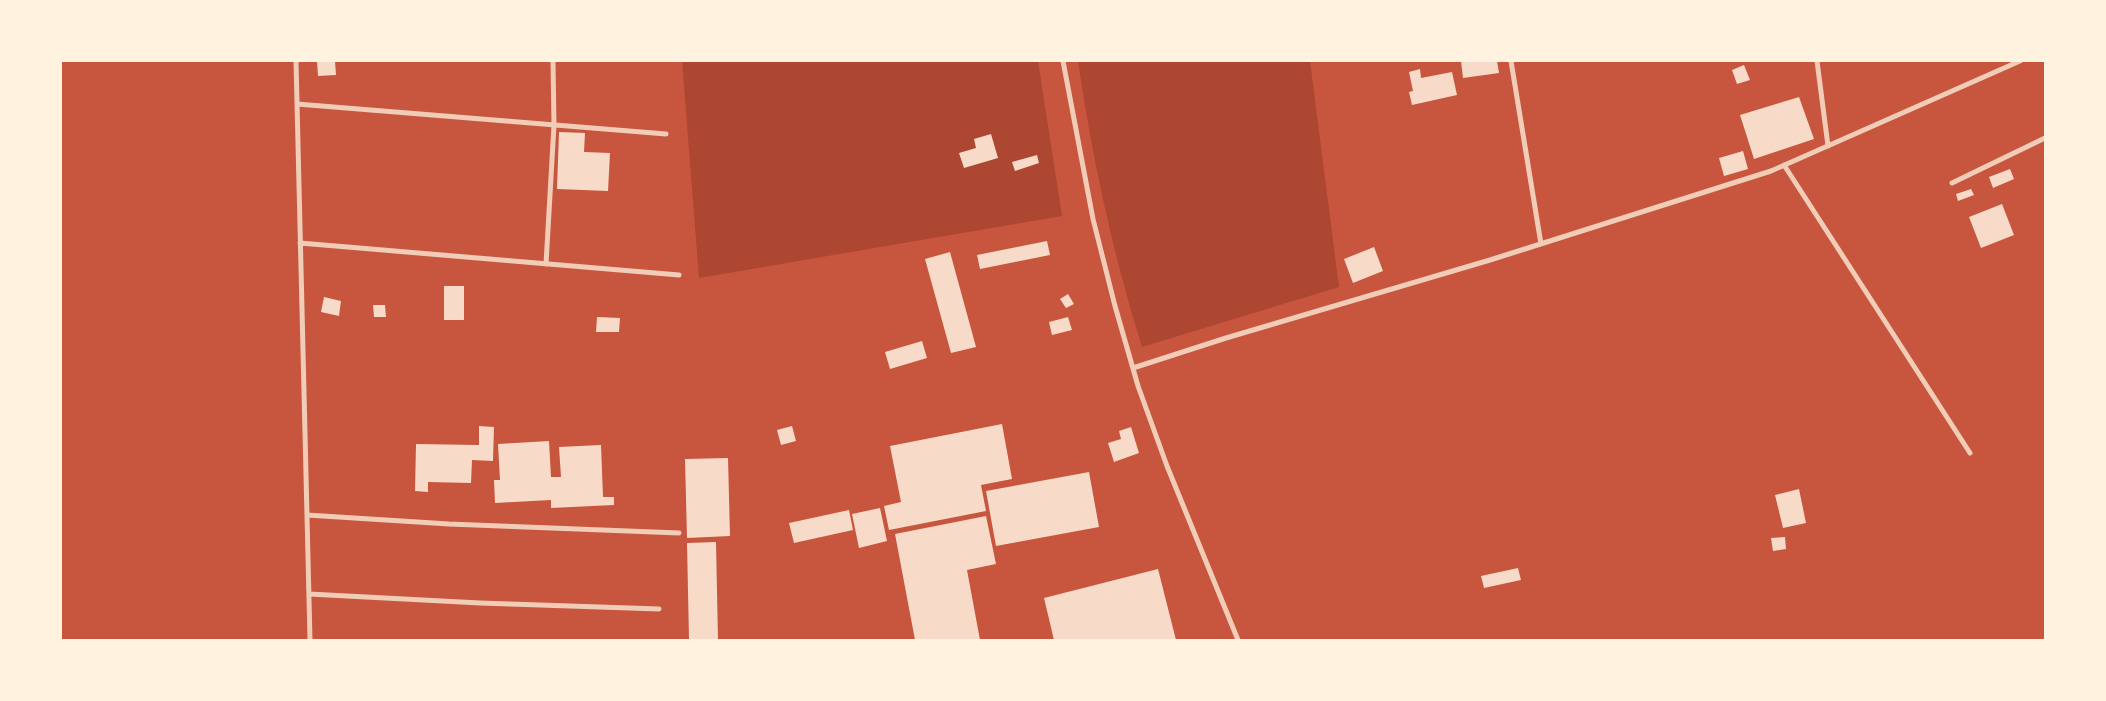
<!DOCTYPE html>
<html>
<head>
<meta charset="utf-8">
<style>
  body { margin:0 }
  #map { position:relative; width:2106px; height:701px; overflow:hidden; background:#c8553d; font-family:"Sofia Sans Condensed",sans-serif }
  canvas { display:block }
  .frame { position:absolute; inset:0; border:62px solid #fff3e0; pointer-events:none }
</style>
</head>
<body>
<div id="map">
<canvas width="2106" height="701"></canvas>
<div class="frame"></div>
</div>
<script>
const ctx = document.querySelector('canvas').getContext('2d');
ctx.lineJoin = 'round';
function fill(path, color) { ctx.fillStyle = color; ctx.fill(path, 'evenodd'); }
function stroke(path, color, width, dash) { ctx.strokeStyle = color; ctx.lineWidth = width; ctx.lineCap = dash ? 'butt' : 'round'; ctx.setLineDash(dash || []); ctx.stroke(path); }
const green = new Path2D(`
  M 682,61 L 1038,61 L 1062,216 L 699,278 Z
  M 1078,61 L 1310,61 L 1339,287 L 1142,347 C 1113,254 1092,158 1078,61 Z`);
const building = new Path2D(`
  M 317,61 L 335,61 L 336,75 L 318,76 Z
  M 1461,61 L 1497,61 L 1499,73 L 1463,78 Z
  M 1744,65 L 1750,80 L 1737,84 L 1732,70 Z
  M 1420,69 L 1421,78 L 1452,72 L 1457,95 L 1412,105 L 1409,92 L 1413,91 L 1409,72 Z
  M 1799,97 L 1814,139 L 1754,159 L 1740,115 Z
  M 559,132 L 585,133 L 584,152 L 610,153 L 608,191 L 557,189 Z
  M 991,134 L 998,158 L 964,168 L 959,153 L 976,148 L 974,139 Z
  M 1743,151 L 1748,169 L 1724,176 L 1719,158 Z
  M 1037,155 L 1039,163 L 1015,171 L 1012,162 Z
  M 2010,169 L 2014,179 L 1993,188 L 1989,177 Z
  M 1971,189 L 1974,195 L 1958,201 L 1956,194 Z
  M 2002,204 L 2014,235 L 1981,248 L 1969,217 Z
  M 1047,241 L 1050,255 L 980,269 L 977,255 Z
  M 1374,247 L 1383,271 L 1353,283 L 1344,259 Z
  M 950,252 L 976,347 L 951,353 L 925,259 Z
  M 444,286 L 464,286 L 464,320 L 444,320 Z
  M 1068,294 L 1074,304 L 1066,308 L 1060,299 Z
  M 324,297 L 341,301 L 339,316 L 321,312 Z
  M 373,305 L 385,305 L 386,317 L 374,317 Z
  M 597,317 L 620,318 L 619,332 L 596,332 Z
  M 1068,317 L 1072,330 L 1052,335 L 1049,322 Z
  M 922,341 L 927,358 L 890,369 L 885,352 Z
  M 1002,424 L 1012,479 L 981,485 L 986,511 L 889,530 L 884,506 L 901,502 L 890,446 Z
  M 479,426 L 494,427 L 493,461 L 472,460 L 471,483 L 428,482 L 428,492 L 415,491 L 416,444 L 479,445 Z
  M 792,426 L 796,441 L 781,445 L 777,430 Z
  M 1131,427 L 1139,453 L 1114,462 L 1108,443 L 1121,439 L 1119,431 Z
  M 549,441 L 551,477 L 561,477 L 559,447 L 601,445 L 603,497 L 614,497 L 614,505 L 551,508 L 551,500 L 495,503 L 494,480 L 500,480 L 498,444 Z
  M 728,458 L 730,536 L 687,538 L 685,459 Z
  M 1089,472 L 1099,527 L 996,546 L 986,491 Z
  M 1799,489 L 1806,523 L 1783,528 L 1775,495 Z
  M 880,508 L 887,541 L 859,548 L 852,514 Z
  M 849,510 L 853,530 L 794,543 L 789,523 Z
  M 986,516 L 996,564 L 967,570 L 980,640 L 915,640 L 895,534 Z
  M 1785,537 L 1786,549 L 1773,551 L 1771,538 Z
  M 716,542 L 718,640 L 689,640 L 687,543 Z
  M 1518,568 L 1521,580 L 1484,588 L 1481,576 Z
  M 1158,569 L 1176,640 L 1054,640 L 1044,598 Z`);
const minor = new Path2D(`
  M 296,61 L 310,640
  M 1063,61 L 1093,219 L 1115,306 L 1138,386 L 1167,466 L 1238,640
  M 1511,61 L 1541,244
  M 1817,61 L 1828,146
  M 297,104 L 666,134
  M 1784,165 L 1970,453
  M 1952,183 L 2045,138
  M 300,243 L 679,275
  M 546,264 L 554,125 L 553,61
  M 1133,368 L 1226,338 L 1490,260 L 1771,171 L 2020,61
  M 307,515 L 449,524 L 679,533
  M 309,594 L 480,603 L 659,609`);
fill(green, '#ae4732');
fill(building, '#f7dbc8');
stroke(minor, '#f1ccb7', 5);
</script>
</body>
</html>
